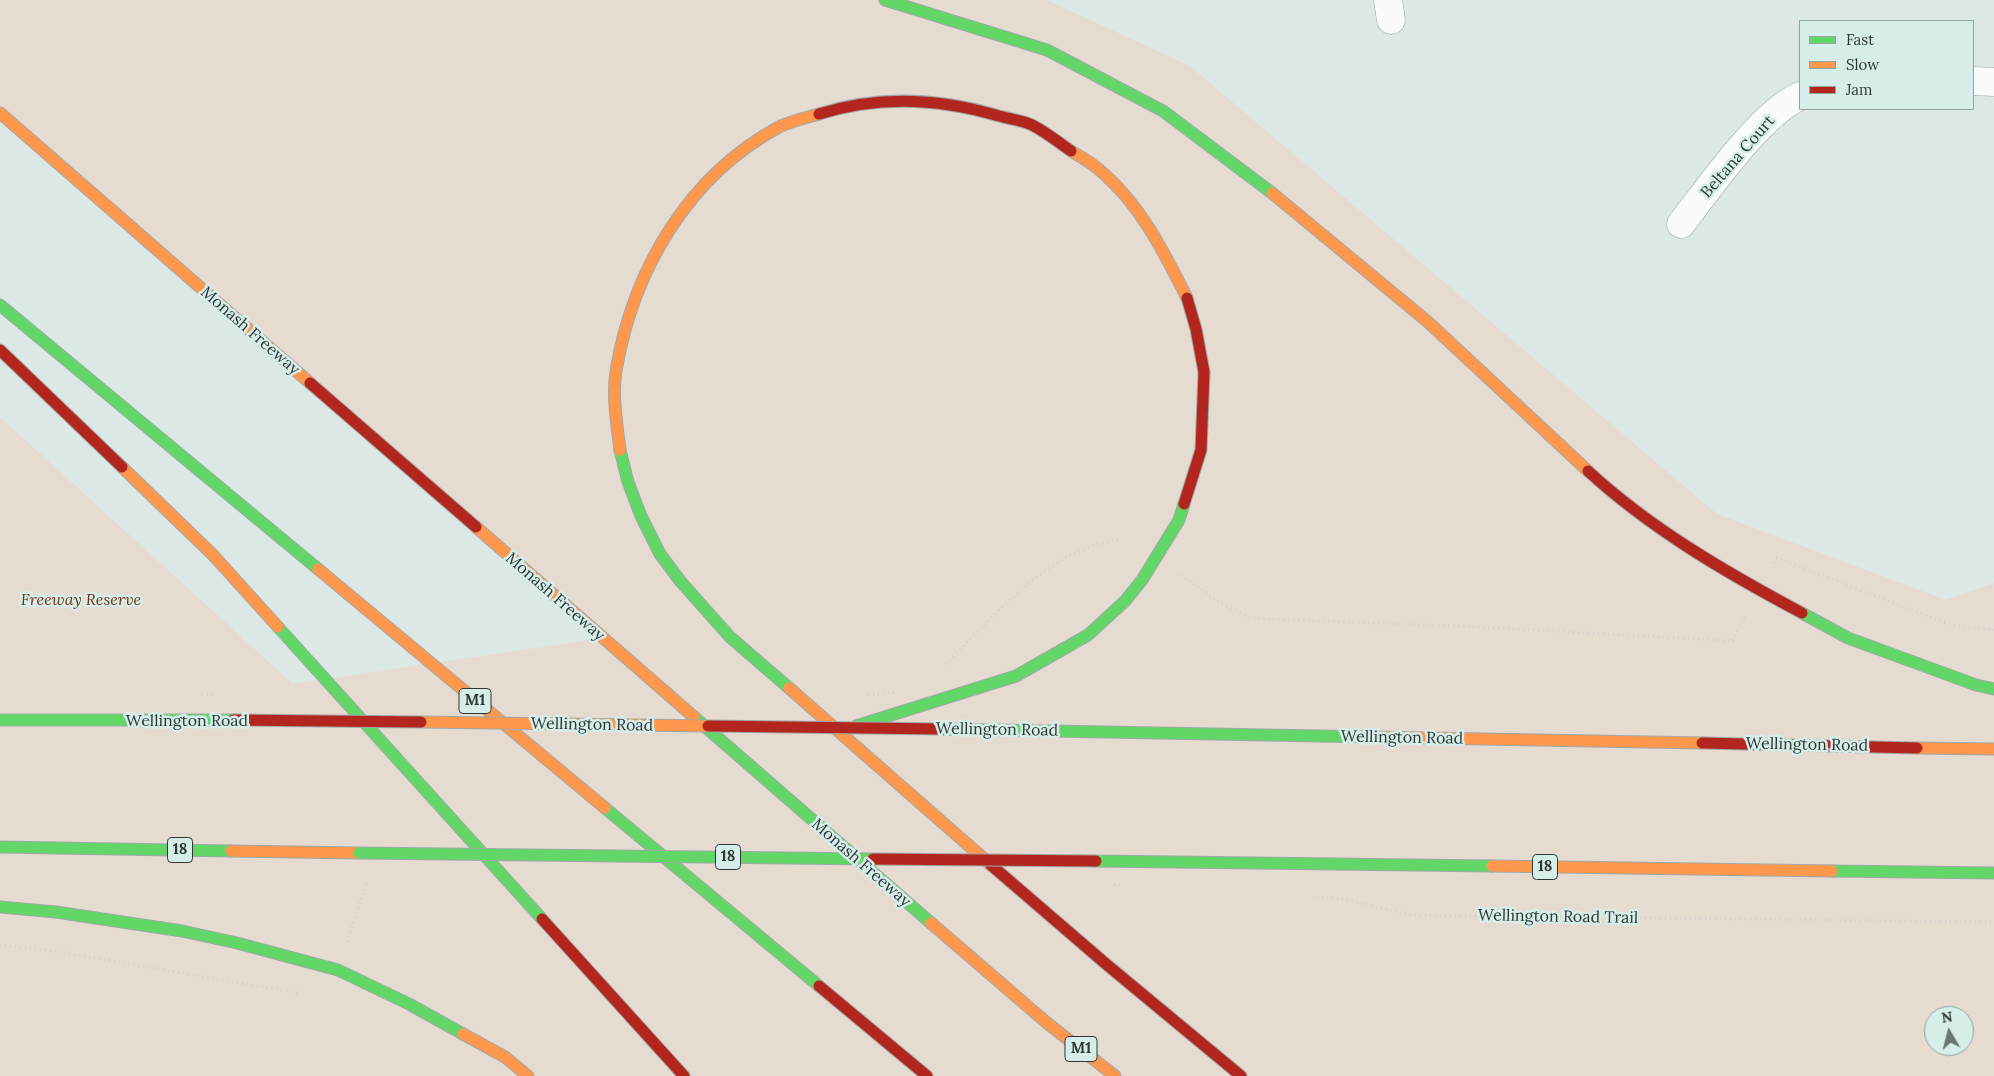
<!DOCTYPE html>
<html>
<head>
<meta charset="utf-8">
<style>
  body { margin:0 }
  #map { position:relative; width:1994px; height:1076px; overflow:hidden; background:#dbe8e6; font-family:Lora,serif }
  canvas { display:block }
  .legend { position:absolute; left:1799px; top:20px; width:175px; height:90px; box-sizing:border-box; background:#d6ede9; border:1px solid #93a4a1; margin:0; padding:6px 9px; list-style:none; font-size:15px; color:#2e3735 }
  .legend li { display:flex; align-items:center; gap:10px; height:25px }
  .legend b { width:25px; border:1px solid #93a4a1 }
  .north { position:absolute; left:1924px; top:1006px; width:50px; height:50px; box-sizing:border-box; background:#d6ede9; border:1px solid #93a4a1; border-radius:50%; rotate:352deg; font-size:14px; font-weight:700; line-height:20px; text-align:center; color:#2e3735 }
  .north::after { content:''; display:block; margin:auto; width:18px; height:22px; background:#6b7573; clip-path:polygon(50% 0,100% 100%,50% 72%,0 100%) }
</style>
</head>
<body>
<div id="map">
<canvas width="1994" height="1076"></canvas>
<ul class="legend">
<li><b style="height:6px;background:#63d668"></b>Fast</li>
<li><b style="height:6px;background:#ff974d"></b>Slow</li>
<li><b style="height:6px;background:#b3261e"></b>Jam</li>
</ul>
<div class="north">N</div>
</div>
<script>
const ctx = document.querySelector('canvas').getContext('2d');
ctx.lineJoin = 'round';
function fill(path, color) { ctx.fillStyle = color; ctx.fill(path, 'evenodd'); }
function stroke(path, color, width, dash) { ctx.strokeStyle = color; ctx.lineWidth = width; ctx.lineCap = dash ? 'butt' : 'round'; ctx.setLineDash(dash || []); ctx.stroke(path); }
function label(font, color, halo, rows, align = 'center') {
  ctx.font = font + ' Lora,serif'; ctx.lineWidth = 5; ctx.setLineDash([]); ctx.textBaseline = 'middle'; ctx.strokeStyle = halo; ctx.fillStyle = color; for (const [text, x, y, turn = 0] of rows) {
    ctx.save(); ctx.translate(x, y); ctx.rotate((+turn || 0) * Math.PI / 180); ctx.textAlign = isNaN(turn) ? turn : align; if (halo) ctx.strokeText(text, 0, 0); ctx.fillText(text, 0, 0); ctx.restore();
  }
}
const green = new Path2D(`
  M 0,0 L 1047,0 L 1190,66 L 1717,514 L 1946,600 L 1994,583 L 1994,1076 L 0,1076 L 0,417 L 293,684 L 602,638 L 0,113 ZM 1934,1016 L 1964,1016 L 1964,1046 L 1934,1046 Z`);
const path = new Path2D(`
  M 1774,563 L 1777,558 L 1951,625 L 1994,630
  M 1181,575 L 1222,604 L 1250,618 L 1270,619 L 1480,627 L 1732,641 L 1745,617
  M 946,664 C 993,618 1051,545 1121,540
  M 1317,897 L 1346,899 L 1409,915 L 1994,922
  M 347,942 L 366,884
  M 0,945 L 54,951 L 298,993`);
const street = new Path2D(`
  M 1388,0 L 1391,20
  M 1973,81 L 1994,82
  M 1681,224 C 1710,187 1759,115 1800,96`);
const fast = new Path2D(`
  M 885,0 L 1047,50 L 1163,111 L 1272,193
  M 0,305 L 318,569
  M 620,450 L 628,482 L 641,516 L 660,554 L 681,582 L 730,637 L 789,688
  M 1802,613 L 1848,638 L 1976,685 L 1994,689
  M 278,627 L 542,919
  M 694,717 L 931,923
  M 0,720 L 233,720
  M 856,726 L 1016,676 L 1088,635 L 1125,601 L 1142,580 L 1179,520 L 1184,504
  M 944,729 L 1373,737
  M 605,808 L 819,986
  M 0,847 L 231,851
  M 1096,861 L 1492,866
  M 1832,871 L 1994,873
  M 0,907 L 56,912 L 182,931 L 237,943 L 338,970 L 409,1004 L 463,1034`);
const slow = new Path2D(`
  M 0,113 L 310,383
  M 1071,151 C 1079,156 1089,161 1097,168 C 1139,202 1163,250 1187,298
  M 1272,193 L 1428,322 L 1588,471
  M 620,450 C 617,425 612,396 616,371 C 633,270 688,176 779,127 C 791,121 806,118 819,114
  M 122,467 L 213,555 L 278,627
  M 476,527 L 694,717
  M 318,569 L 605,808
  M 789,688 L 991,865
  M 1373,737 L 1702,743
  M 1917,748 L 1994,749
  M 231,851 L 359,853
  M 1492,866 L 1832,871
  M 931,923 L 1047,1023 L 1115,1076
  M 463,1034 L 505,1057 L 528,1076`);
const jam = new Path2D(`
  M 819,114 C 879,95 939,98 999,116 C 1010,119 1022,120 1032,125 C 1046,132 1058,142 1071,151
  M 0,350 L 122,467
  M 310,383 L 476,527
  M 1588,471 C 1651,529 1727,573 1802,613
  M 1184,504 L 1201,450 L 1204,372 L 1196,329 L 1187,298
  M 1702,743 L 1917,748
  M 991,865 L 1106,964 L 1241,1076
  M 542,919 L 684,1076
  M 819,986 L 927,1076`);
const pathBridge = new Path2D(`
  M 202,694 L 215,695
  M 868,695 L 898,692
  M 1114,885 L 1124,885`);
const fastBridge = new Path2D(`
  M 359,853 L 873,859`);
const slowBridge = new Path2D(`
  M 421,722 L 708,726`);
const jamBridge = new Path2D(`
  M 233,720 L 421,722
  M 708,726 L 944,729
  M 873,859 L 1096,861`);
const shields = [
  [475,701,32],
  [180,850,25],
  [728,857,25],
  [1545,867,25],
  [1081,1049,32]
];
const shieldNames = [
  ["M1",475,701],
  ["18",180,850],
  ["18",728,857],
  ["18",1545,867],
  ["M1",1081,1049]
];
const streetNames = [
  ["Beltana Court",1738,157,-49],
  ["Monash Freeway",250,331,41],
  ["Monash Freeway",555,597,41],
  ["Wellington Road",187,721],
  ["Wellington Road",592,725,1],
  ["Wellington Road",997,730,1],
  ["Wellington Road",1402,738,1],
  ["Wellington Road",1807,745,1],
  ["Monash Freeway",861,863,41],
  ["Wellington Road Trail",1558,917,1]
];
const parkNames = [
  ["Freeway Reserve",81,600]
];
fill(green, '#e6dbd1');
stroke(street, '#9fa8a7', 29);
stroke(fast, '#9fa8a7', 13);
stroke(slow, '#9fa8a7', 13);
stroke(jam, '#9fa8a7', 13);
stroke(path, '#ced2d2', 3, [1, 4]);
stroke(street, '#fafcfb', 28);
stroke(fast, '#63d668', 11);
stroke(slow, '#ff974d', 11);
stroke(jam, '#b3261e', 11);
stroke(fastBridge, '#9fa8a7', 13, []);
stroke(slowBridge, '#9fa8a7', 13, []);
stroke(jamBridge, '#9fa8a7', 13, []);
stroke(pathBridge, '#ced2d2', 3, [1, 4]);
stroke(fastBridge, '#63d668', 11);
stroke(slowBridge, '#ff974d', 11);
stroke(jamBridge, '#b3261e', 11);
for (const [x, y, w] of shields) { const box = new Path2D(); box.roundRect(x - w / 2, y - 12.5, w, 25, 4); ctx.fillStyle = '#d6ede9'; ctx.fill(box); stroke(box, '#2e3735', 1); }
label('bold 15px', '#2e3735', null, shieldNames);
label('16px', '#2e3735', '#d6ede9', streetNames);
label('italic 16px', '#713511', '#d6ede9', parkNames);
</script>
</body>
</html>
